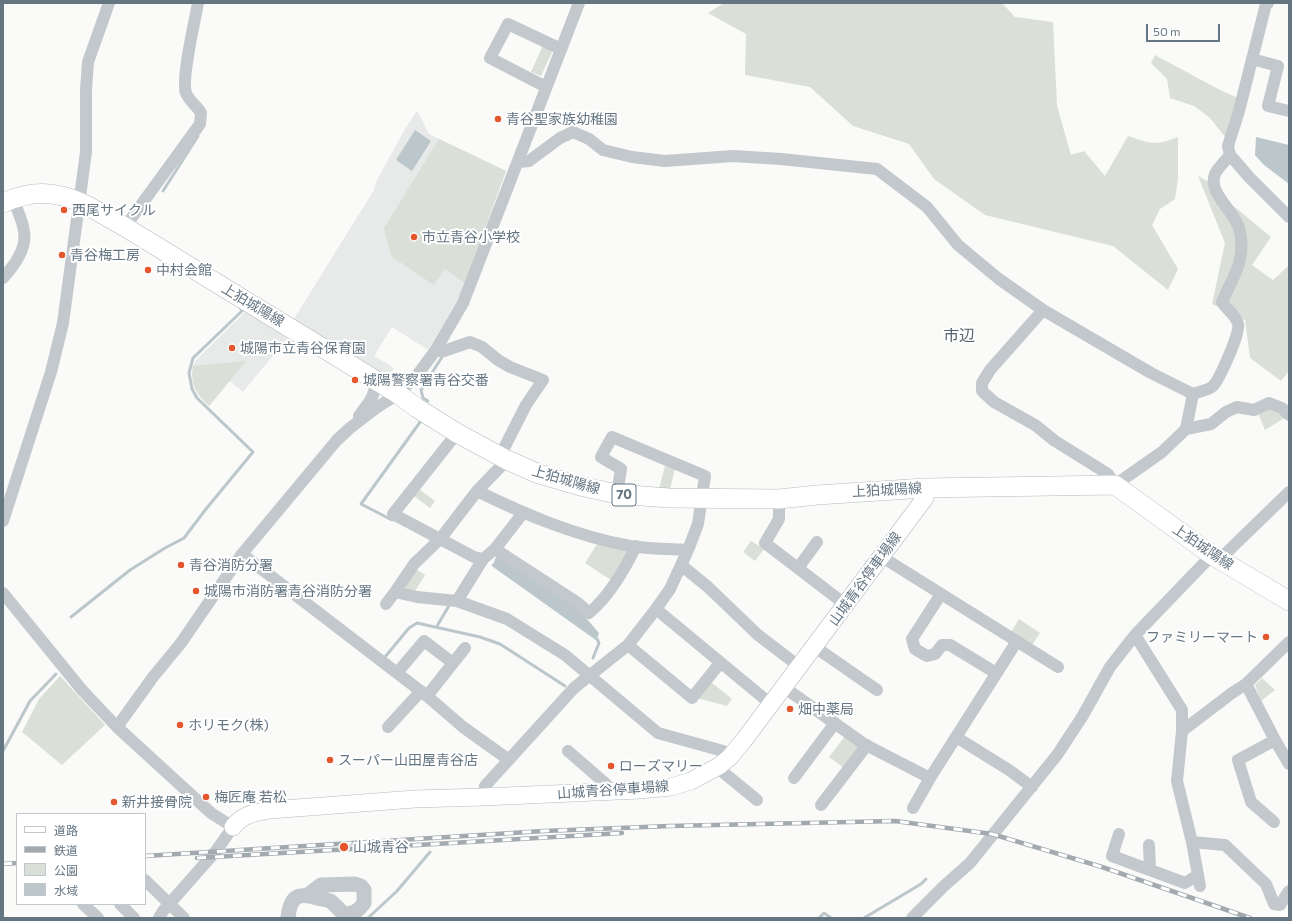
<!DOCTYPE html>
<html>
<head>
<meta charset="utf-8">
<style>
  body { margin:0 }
  #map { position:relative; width:1292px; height:921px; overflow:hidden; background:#fafaf8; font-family:Commissioner,"Noto Sans JP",sans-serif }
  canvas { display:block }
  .frame { position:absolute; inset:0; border:4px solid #657683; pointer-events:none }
  .legend { position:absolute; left:16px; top:813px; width:130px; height:92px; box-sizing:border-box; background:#fff; border:1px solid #c1c8cd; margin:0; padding:5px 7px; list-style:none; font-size:12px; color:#657683 }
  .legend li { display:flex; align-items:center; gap:8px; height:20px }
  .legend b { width:20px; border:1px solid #c1c8cd }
  .scale { position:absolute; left:1146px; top:24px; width:74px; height:18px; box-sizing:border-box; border:2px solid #657683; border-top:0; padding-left:5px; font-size:12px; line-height:14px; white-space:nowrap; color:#657683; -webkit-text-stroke:3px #fff; paint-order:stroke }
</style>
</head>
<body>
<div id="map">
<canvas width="1292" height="921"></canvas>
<div class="frame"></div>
<ul class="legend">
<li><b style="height:5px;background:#fff"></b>道路</li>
<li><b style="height:5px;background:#a2aab0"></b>鉄道</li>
<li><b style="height:11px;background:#dadfd7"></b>公園</li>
<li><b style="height:11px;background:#bbc7cb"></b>水域</li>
</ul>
<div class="scale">50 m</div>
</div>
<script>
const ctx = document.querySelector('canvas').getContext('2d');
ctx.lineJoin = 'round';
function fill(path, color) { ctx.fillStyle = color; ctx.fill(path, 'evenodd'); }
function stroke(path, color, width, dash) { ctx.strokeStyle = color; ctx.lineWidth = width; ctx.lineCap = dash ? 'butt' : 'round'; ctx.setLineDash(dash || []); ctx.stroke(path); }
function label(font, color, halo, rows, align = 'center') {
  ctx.font = font + ' Commissioner,"Noto Sans JP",sans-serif'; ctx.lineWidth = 4; ctx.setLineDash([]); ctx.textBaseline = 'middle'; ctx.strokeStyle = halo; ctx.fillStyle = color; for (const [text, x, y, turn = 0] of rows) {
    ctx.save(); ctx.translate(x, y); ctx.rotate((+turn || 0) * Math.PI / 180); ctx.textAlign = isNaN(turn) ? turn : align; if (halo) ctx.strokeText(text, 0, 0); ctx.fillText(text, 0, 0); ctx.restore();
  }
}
const built = new Path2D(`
  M 416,112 L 418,112 L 429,134 L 506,171 L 461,294 L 428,350 L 392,327 L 374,356 L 394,368 L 387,380 L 292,322 L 374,190 L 377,180 L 405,129 Z
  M 248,309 L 290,335 L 243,392 L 230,381 L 209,406 L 200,397 L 194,388 L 192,375 L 193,366 L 196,360 Z`);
const green = new Path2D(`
  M 724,3 L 1002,3 L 1015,17 L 1053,22 L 1057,106 L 1071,155 L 1084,151 L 1105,176 L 1128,136 C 1152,144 1154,146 1178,137 L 1178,179 L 1175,199 L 1160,209 L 1152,225 L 1178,269 L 1168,290 L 1113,246 L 985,215 L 934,179 L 909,144 L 853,126 L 810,87 L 745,75 L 746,34 L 708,13 Z
  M 543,45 L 553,50 L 541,76 L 531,72 Z
  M 1155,55 L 1220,90 L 1238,98 L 1225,137 L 1210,118 L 1194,106 L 1170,98 L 1167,79 L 1151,63 Z
  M 439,139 L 506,171 L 465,283 L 445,269 L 434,285 L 391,256 L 384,228 Z
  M 1198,176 L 1220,188 L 1230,203 L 1271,237 L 1252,265 L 1273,280 L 1289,265 L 1289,371 L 1281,381 L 1250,358 L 1245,320 L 1212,304 L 1225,243 Z
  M 246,361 L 209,406 C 196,393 190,384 193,366 Z
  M 1269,407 L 1286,417 L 1265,430 L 1258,413 Z
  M 665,466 L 675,469 L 670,489 L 659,489 Z
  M 419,489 L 435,501 L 430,508 L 414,496 Z
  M 599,541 L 631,549 L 611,580 L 585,563 Z
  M 751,541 L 764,549 L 755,561 L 743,552 Z
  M 416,569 L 425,575 L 415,591 L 406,589 L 405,584 Z
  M 1019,619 L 1040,633 L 1032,645 L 1011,632 Z
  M 60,676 L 105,725 L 62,765 L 22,732 L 39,699 Z
  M 1262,678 L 1275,690 L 1261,701 L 1255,685 Z
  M 711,682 L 732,699 L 727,706 L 697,698 Z
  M 846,735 L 862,746 L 844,768 L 829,757 Z`);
const water = new Path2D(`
  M 415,130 L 431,141 L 412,171 L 396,160 Z
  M 1256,137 L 1289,145 L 1289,184 L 1264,165 L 1255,155 Z
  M 501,556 L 574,604 L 599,633 L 597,639 L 493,565 L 496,557 Z`);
const stream = new Path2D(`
  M 163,191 L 198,136
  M 428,401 L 423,398 L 421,390 L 442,357
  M 392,520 L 361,504 L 423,418
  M 493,565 L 597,639 L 599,643 L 593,658
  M 71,617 L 130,570 L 165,548 L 184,538 L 206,509 L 253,452 L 197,398 L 192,389 L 189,373 L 193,358 L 243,310 L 240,308
  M 437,626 L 450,604
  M 385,657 L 409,628 L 417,623 L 480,637 L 500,644 L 565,686
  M 3,751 L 30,701 L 56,674
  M 368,918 L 397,891 L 430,852
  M 819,918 L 824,913 L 831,918
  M 864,918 L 921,884 L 926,879`);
const minor = new Path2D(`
  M 1268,3 L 1266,4 L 1239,111 L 1228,146 L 1230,155 L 1249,177 L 1289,217
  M 1252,59 L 1278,66 L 1268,106 L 1289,111
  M 546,87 L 490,58 L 508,24 L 561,49
  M 519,162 L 529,161 L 560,138 L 573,132 L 589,139 L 603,150 L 632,157 L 665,161 L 733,156 L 781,159 L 877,169 L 927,207 L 958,245 L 999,279 L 1043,310 L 1151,373 L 1193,394 L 1186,429
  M 125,227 L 200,124 L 201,113 C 197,106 189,101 186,93 C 181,78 195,21 198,3
  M 3,278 C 14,266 27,249 24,232 C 23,221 17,209 13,199
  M 1043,310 L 990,370 L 982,383 L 982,391 L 994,402 L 1035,425 L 1055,441 L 1108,474 L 1115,485 L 1162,452 L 1186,429 L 1211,424 L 1226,412 L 1237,407 L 1254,410 L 1269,403 L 1282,408 L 1289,415
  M 435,351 L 444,351 L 470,342 L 482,347 L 498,360 L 510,367 L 543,380 L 526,405 L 500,456
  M 1193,394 C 1200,391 1207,391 1213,386 C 1219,380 1241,332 1238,324 C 1236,315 1227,310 1222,302 C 1226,292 1231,284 1235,274 C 1241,262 1243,245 1240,232 C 1237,212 1207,194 1215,174 C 1217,169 1226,160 1230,155
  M 359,416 C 368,403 376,397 375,380
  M 457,433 L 393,514 L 474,557 L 483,559
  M 507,460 L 477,491 L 441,538 L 414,564 L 395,592 L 417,597 L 457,601 L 507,619 L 565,655 L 658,733 L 723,751 L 730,757
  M 477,491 C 526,515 576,536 630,546 C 649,549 669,549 688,550
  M 779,499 L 779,519 L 765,543 L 846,605
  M 3,521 L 51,372 L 63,323 L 86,152 L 86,90 L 88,62 L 109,3
  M 495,549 L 578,603 L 589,613 C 608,597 625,569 636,546
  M 242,554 L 427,696 L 463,727 L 509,760
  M 882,557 L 1058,667
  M 1220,559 L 1289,492
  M 681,565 L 708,587 L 758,635 L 800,667
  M 798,568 L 817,542
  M 3,593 L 82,690 L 117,727 L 211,813 L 233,827 L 216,851 L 163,911 L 159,918
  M 941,594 L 912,639 L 915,649 L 927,656 L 935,654 L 942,645 L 950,645 L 996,673
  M 457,601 L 483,559 L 495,549 L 523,513
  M 386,604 L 395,592
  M 656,609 L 772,705
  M 1135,635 L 1182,710 L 1182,731
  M 628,645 L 692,698 L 720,663
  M 815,647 L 877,690
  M 397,673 L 424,641 L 453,663
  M 1246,684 L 1275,740 L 1289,764
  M 785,688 L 864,744 L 930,778 L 956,737 L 1009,770 L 1032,787
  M 427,696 L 465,648
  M 117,727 L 153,677 L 181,643 L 242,554 L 337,440 L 350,428 L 376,408 L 398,394 L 418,374 L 435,351 L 463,303 L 579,3
  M 388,727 L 421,691
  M 956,737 L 1017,641
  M 568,751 L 606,784 L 610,791
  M 719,766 L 724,773 L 757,800
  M 794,778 L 835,723
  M 483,797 L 485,786 L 574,688 L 628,645 L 656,609 L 670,589 L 688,550 L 698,524 L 705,476 L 612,437 L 601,457 L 621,469 L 617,494
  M 821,805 L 867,745
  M 913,808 L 930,778
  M 1274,822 L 1251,802 L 1238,760 L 1275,740
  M 1119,834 L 1112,856 L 1185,883 L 1198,875
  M 1192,842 L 1225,845 L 1266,884 L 1274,904 L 1280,905 L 1289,891
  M 1149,845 L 1150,870
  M 145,880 L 184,918
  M 1200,886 L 1192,842 L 1177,781 L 1182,731 L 1232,693 L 1246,684 L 1289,642
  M 83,904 L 98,918
  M 120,904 L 134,918
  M 912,918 L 944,886 L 970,863 L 1057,755 L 1082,717 L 1110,667 L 1135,635 L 1212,555`);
const tertiary = new Path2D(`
  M 288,918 C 290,897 297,892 317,898 C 321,899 326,899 330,901 C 335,904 339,910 344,914 C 354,914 358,911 364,903 L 364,890 L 361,886 L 355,884 L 321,885 L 308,895`);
const secondary = new Path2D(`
  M 233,827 C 243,814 254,813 270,810 L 415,799 L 483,797 L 640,790 L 671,787 L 691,781 L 719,766 L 730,757 L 744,740 L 925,498 L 925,488`);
const primary = new Path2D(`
  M 3,203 C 53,180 83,203 125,227 L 398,394 L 417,408 L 457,433 L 507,460 L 539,474 L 580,486 L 617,494 L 669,498 L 779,499 L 817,495 L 925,488 L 1115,485 L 1212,555 L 1289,601`);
const rail = new Path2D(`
  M 145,856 L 544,831 L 670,826 L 895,821 L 992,834 L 1102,867 L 1250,918
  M 197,858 L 622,833
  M 3,864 L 17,863`);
const markers = [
  [498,119,4,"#e4572e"],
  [64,210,4,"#e4572e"],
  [414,237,4,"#e4572e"],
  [62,255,4,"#e4572e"],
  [148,270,4,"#e4572e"],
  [232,348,4,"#e4572e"],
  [355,380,4,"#e4572e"],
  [181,565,4,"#e4572e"],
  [196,591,4,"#e4572e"],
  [1266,637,4,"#e4572e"],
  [790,709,4,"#e4572e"],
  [180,725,4,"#e4572e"],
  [330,760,4,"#e4572e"],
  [611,766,4,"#e4572e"],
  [206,797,4,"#e4572e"],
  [114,802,4,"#e4572e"],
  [344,847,5,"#e4572e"]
];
const shields = [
  [624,495,24]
];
const shieldNames = [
  ["70",624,495]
];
const poiNames = [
  ["青谷聖家族幼稚園",506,119],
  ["西尾サイクル",72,210],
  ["市立青谷小学校",422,237],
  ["青谷梅工房",70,255],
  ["中村会館",156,270],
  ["城陽市立青谷保育園",240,348],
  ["城陽警察署青谷交番",363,380],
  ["青谷消防分署",189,565],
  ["城陽市消防署青谷消防分署",204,591],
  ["ファミリーマート",1258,637,"right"],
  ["畑中薬局",798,709],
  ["ホリモク(株)",188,725],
  ["スーパー山田屋青谷店",338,760],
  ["ローズマリー",619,766],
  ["梅匠庵 若松",214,797],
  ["新井接骨院",122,802],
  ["山城青谷",353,847]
];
const streetNames = [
  ["上狛城陽線",253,305,31],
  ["上狛城陽線",566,480,16],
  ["上狛城陽線",887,490,-3],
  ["上狛城陽線",1203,547,34],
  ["山城青谷停車場線",865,579,-54],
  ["山城青谷停車場線",613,790,-4]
];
const quarterNames = [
  ["市辺",959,336]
];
fill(built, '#e8e9e9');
fill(green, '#dadfd7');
fill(water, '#bbc7cb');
stroke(stream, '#bbc7cb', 3);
stroke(secondary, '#b3babf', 18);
stroke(primary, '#b5babe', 20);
stroke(minor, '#c3c8cc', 12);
stroke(tertiary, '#c3c8cc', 15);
stroke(secondary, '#fff', 17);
stroke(primary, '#fff', 19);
stroke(rail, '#a2aab0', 4.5);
stroke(rail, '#fff', 3, [9]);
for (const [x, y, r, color] of markers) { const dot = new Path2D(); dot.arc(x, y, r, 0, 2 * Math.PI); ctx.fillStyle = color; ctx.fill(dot); stroke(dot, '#fff', 1.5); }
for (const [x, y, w] of shields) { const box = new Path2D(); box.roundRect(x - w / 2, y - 11, w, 22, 3); ctx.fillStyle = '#fff'; ctx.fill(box); stroke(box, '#657683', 1); }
label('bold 13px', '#657683', null, shieldNames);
label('14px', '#657683', '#fff', poiNames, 'left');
label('14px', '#657683', '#fff', streetNames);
label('16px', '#57646e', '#fff', quarterNames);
</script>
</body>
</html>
